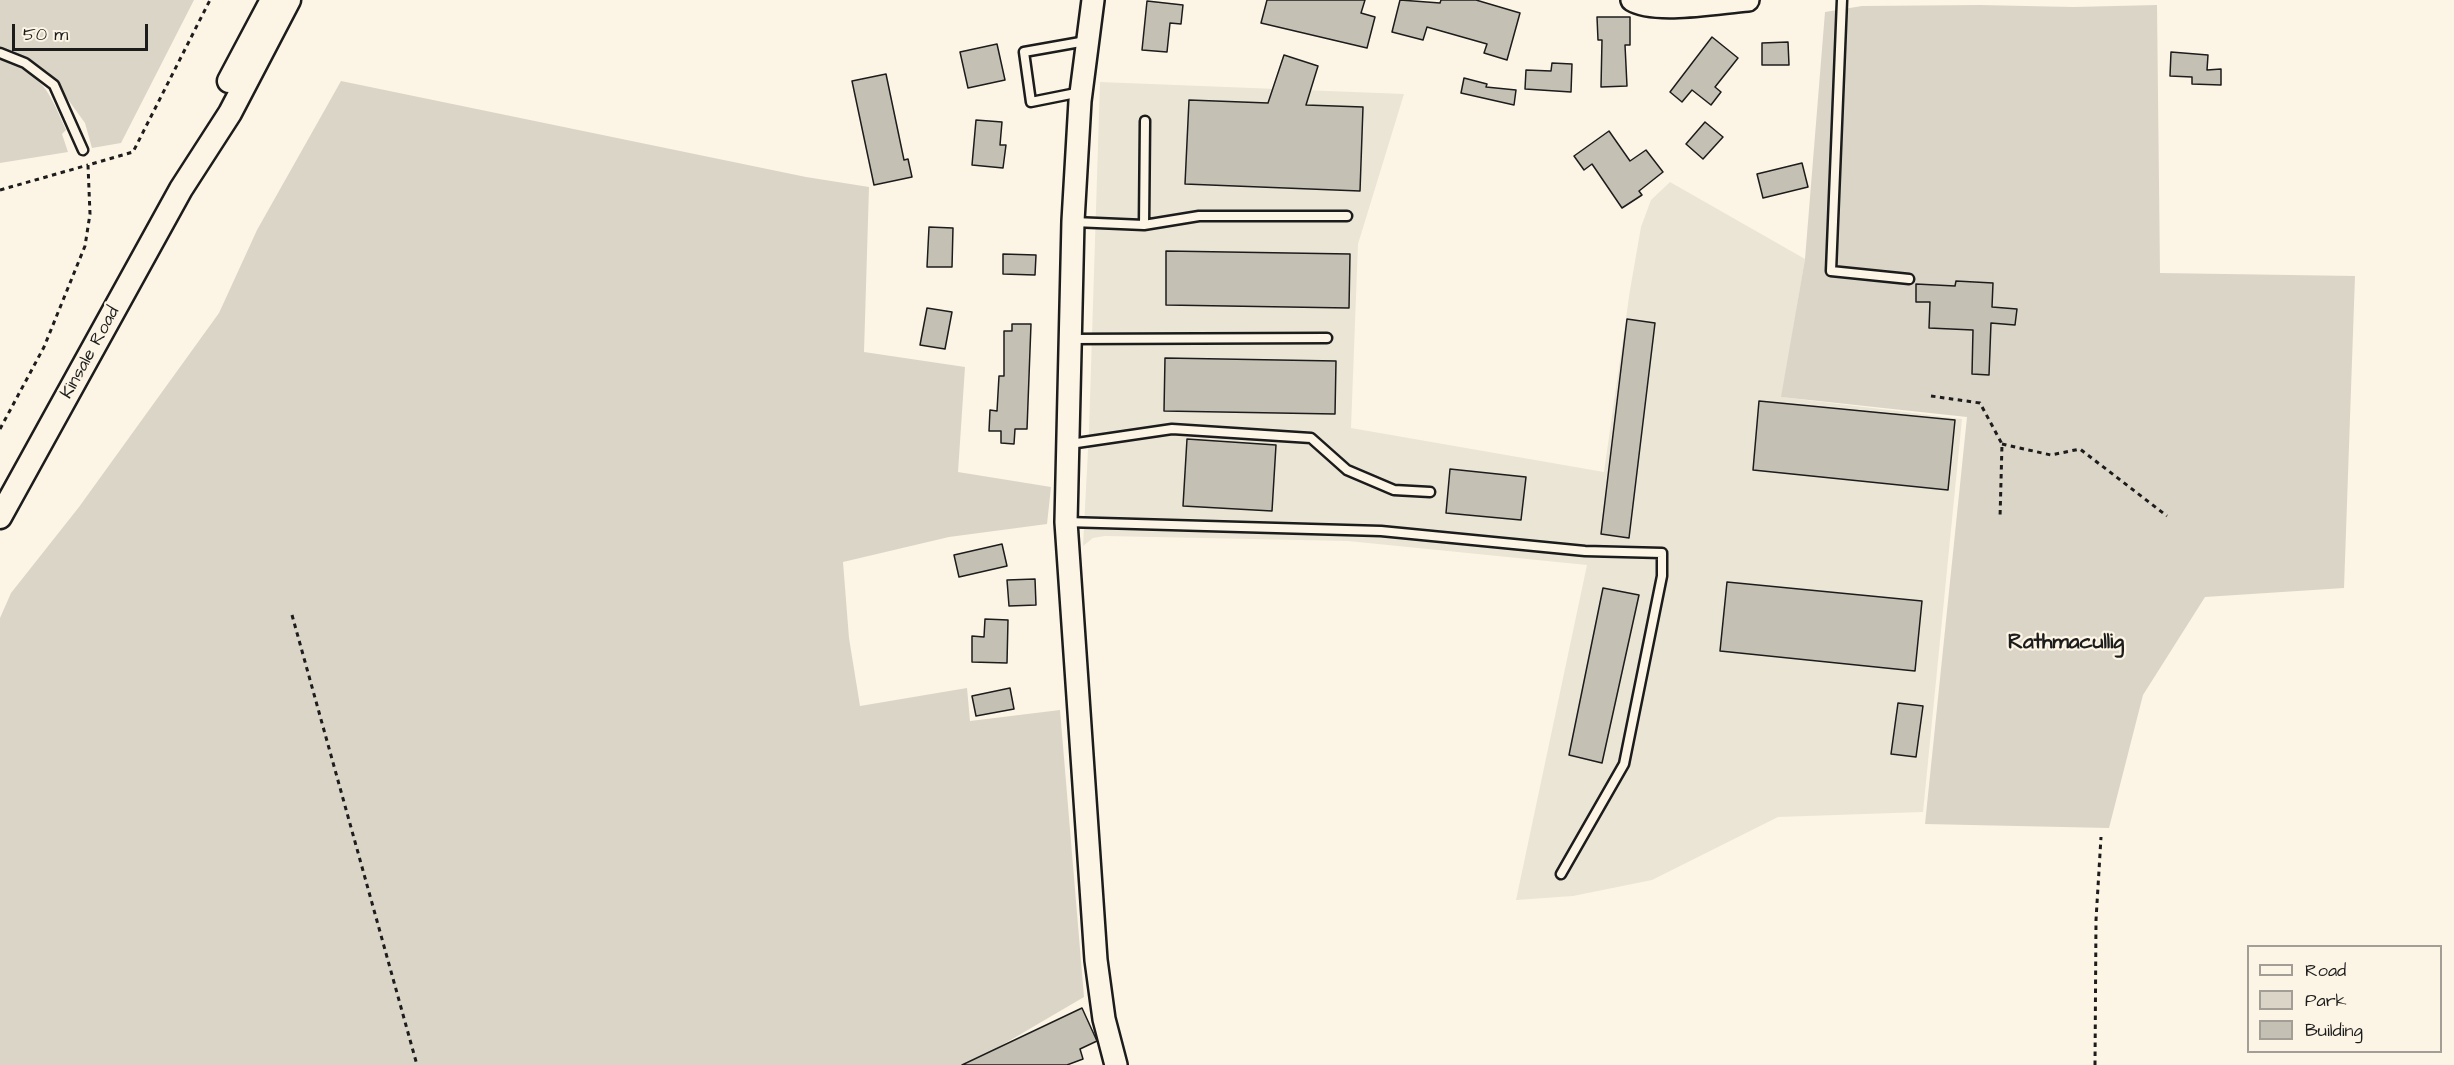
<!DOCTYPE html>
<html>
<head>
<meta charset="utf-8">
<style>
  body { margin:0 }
  #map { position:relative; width:2454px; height:1065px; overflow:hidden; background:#fcf5e5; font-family:"Architects Daughter",sans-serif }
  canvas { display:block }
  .legend { position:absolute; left:2247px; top:945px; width:195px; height:108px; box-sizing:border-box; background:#fcf5e5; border:2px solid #a29e95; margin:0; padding:8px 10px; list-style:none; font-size:18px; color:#1c1c1c }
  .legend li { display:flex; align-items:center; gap:12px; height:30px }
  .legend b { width:30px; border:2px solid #a29e95 }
  .scale { position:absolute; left:12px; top:24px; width:136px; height:27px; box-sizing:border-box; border:3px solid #1c1c1c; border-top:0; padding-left:8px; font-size:18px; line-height:21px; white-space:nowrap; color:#1c1c1c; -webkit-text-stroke:4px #fcf5e5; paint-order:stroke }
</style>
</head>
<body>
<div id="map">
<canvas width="2454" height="1065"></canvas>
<ul class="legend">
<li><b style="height:8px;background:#fcf5e5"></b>Road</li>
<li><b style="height:16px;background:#dbd5c8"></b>Park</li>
<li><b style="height:16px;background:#c4c0b3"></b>Building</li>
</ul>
<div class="scale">50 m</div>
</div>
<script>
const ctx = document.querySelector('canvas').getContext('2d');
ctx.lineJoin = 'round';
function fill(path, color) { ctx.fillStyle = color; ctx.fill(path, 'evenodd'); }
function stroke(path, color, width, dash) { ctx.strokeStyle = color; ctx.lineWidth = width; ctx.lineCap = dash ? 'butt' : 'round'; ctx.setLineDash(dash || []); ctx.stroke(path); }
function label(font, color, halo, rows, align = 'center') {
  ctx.font = font + ' "Architects Daughter",sans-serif'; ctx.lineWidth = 4.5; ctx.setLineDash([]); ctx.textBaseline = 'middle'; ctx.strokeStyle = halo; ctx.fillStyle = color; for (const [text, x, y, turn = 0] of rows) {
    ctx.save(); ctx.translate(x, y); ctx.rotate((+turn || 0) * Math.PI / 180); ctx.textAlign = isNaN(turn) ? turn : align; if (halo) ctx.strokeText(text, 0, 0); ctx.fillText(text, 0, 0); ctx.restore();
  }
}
const built = new Path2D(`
  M 1100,82 L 1404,94 L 1358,244 L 1351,428 L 1604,472 L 1630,290 L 1641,227 L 1651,200 L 1670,182 L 1805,259 L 1782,397 L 1962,419 L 1923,812 L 1778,817 L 1652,880 L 1573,896 L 1516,900 L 1587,565 L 1348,541 L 1105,536 L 1093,538 L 1083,546 L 1089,431 Z`);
const green = new Path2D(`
  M 0,0 L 194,0 L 121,143 L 92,148 L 85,123 L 48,72 L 0,48 Z
  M 1980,5 L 2073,7 L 2157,5 L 2160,273 L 2355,276 L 2344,588 L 2205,597 L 2143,695 L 2109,828 L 1925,824 L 1967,417 L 1781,397 L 1805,259 L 1825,12 L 1862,6 Z
  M 0,58 C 44,77 48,89 66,130 L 62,134 L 68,152 L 0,163 Z
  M 341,81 L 806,177 L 869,187 L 864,352 L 965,367 L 958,472 L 1051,487 L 1047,524 L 949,537 L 843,562 L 849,638 L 860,706 L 967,688 L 970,721 L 1060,710 L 1084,997 L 968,1065 L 0,1065 L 0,618 L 11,593 L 79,507 L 219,313 L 257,230 Z`);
const building = new Path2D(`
  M 1267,0 L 1365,0 L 1361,13 L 1375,17 L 1367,48 L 1261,23 Z
  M 1400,0 L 1440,3 L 1441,0 L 1476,0 L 1520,13 L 1507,60 L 1484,53 L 1487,44 L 1427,27 L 1423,40 L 1392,32 Z
  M 1147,1 L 1183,5 L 1181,24 L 1170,23 L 1167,52 L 1142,50 Z
  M 1597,17 L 1630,17 L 1630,45 L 1625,45 L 1627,86 L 1601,87 L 1602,40 L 1598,40 Z
  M 1712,37 L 1738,58 L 1715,87 L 1721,92 L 1711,105 L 1692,90 L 1682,102 L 1670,92 Z
  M 1788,42 L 1789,65 L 1762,65 L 1762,43 Z
  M 997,44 L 1005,80 L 968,88 L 960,52 Z
  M 2171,52 L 2208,55 L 2207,70 L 2221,69 L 2221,85 L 2192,84 L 2192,77 L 2170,76 Z
  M 1284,55 L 1318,66 L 1306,105 L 1363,107 L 1360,191 L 1185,184 L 1189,100 L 1268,103 Z
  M 1552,63 L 1572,64 L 1571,92 L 1525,89 L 1526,70 L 1551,71 Z
  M 886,74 L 904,160 L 908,159 L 912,177 L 874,185 L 852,81 Z
  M 1464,78 L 1487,84 L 1486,87 L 1516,90 L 1514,105 L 1461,93 Z
  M 976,120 L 1002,122 L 1000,145 L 1006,145 L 1003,168 L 972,165 Z
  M 1705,122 L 1723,137 L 1703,159 L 1686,144 Z
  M 1609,131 L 1630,161 L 1646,150 L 1663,172 L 1639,191 L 1642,195 L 1622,208 L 1592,164 L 1584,170 L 1574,156 Z
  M 1802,163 L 1808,187 L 1763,198 L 1757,174 Z
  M 929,227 L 953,228 L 952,267 L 927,267 Z
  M 1166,251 L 1350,254 L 1349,308 L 1166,305 Z
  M 1003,254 L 1036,255 L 1035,275 L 1003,274 Z
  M 1956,281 L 1993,283 L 1992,307 L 2017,309 L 2015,325 L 1991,323 L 1989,375 L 1972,374 L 1973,330 L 1929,328 L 1930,302 L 1916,302 L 1916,284 L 1955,286 Z
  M 927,308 L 952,312 L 945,349 L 920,345 Z
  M 1627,319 L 1655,323 L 1629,538 L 1601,534 Z
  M 1012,324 L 1031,324 L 1027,429 L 1015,429 L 1014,444 L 1001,443 L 1001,431 L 989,431 L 990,410 L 997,411 L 999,376 L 1004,376 L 1004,331 L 1012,331 Z
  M 1165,358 L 1336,361 L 1335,414 L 1164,411 Z
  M 1759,401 L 1955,420 L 1948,490 L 1753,470 Z
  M 1187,439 L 1276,445 L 1272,511 L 1183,506 Z
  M 1450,469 L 1526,477 L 1521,520 L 1446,513 Z
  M 1002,544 L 1007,566 L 959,577 L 954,555 Z
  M 1035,579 L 1036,605 L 1009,606 L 1007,580 Z
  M 1727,582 L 1922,601 L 1915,671 L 1720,651 Z
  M 1603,588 L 1639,595 L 1602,763 L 1569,755 Z
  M 985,619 L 1008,620 L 1007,663 L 972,662 L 972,636 L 984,637 Z
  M 1010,688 L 1014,709 L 976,716 L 972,696 Z
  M 1898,703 L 1923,706 L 1916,757 L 1891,754 Z
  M 1082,1008 L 1097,1041 L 1080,1049 L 1083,1059 L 1067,1065 L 962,1065 Z`);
const path = new Path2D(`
  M 0,190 L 88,165
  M 1931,396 L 1980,403 L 2002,444 L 2000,518
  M 0,429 L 44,347 L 85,246 L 90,214 L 88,165 L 133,152 L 210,0
  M 2002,444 L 2051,455 L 2080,449 L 2167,516
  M 292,615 L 417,1065
  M 2095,1065 L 2096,920 L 2101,837`);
const service = new Path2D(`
  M 1842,0 L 1831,271 L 1909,279
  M 0,53 L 25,63 L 54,85 L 83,150
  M 1081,92 L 1031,102 L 1024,52 L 1086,41
  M 1074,222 L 1144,225 L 1145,121
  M 1144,225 L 1199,216 L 1347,216
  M 1070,339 L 1327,338
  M 1070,444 L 1172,429 L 1311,438 L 1347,470 L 1394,490 L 1430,492
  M 1066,522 L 1381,531 L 1585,551 L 1662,553 L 1662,576 L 1624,764 L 1561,874`);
const tertiary = new Path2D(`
  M 1093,0 L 1080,101 L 1073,221 L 1066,522 L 1096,960 L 1104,1019 L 1116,1065
  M 1632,0 C 1655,14 1720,2 1748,0`);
const secondary = new Path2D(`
  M 229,81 L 272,0
  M 0,517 L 181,189 L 230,113 L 289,0`);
const streetNames = [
  ["Kinsale Road",91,353,-61]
];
const quarterNames = [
  ["Rathmacullig",2066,644]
];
fill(built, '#ebe5d6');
fill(green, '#dbd5c8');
fill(building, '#c4c0b3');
stroke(building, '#1c1c1c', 1.5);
stroke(service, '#1c1c1c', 13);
stroke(tertiary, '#1c1c1c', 26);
stroke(secondary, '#1c1c1c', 27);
stroke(path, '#1c1c1c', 3, [4.5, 4.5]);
stroke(service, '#fcf5e5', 8);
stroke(tertiary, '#fcf5e5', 21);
stroke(secondary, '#fcf5e5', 22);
label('18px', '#1c1c1c', '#fcf5e5', streetNames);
label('bold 21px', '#1c1c1c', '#fcf5e5', quarterNames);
</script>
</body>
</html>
